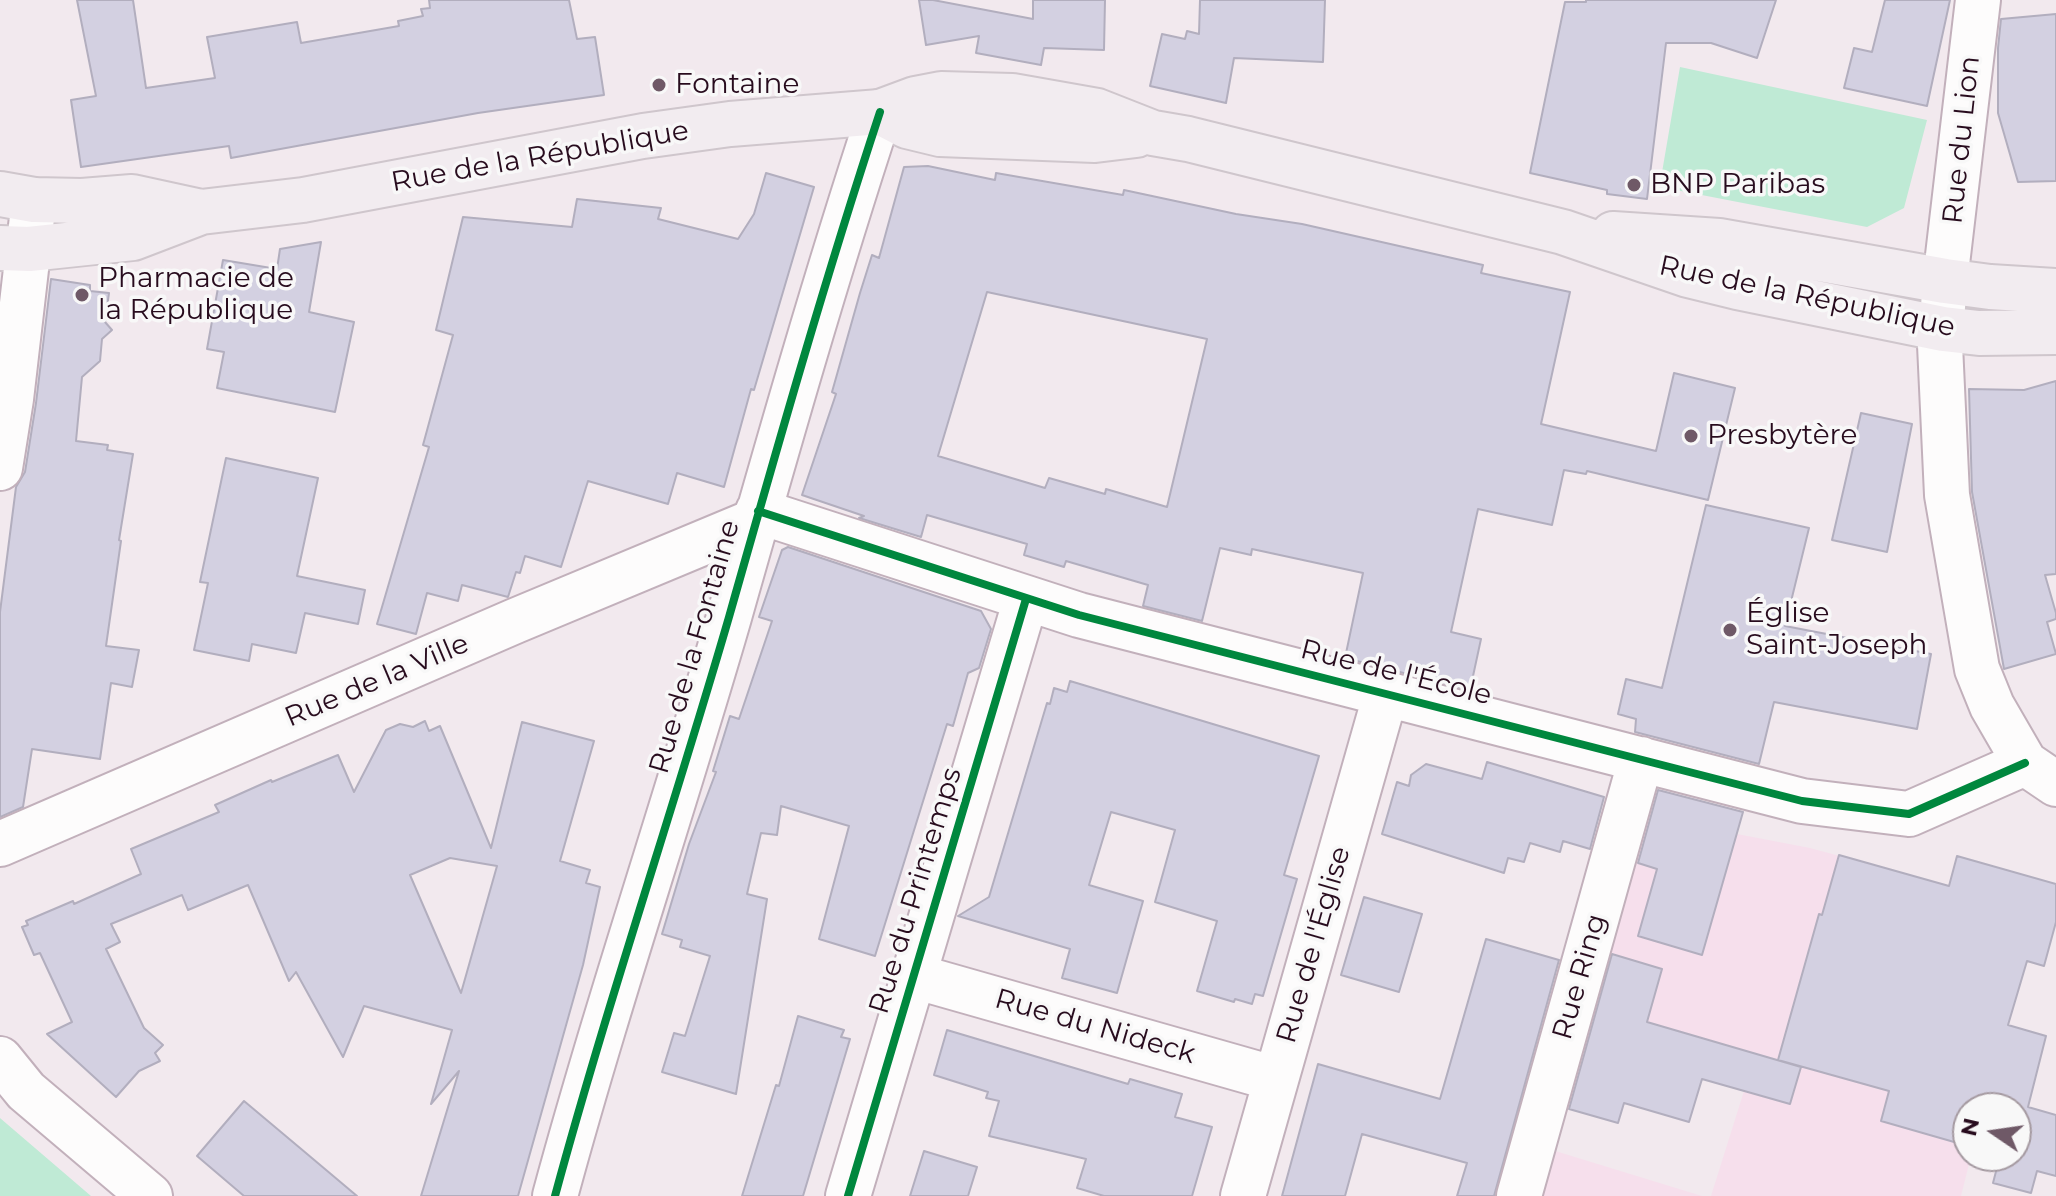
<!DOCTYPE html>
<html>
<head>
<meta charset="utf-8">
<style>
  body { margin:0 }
  #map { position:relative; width:2056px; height:1196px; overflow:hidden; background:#f2e9ee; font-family:Montserrat,sans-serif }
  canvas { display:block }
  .north { position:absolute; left:1952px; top:1092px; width:80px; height:80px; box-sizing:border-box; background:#f8f8f8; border:2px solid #a59aa1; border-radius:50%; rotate:283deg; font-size:22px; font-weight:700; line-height:32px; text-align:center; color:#280c1e }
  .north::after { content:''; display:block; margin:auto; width:28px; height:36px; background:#6f5967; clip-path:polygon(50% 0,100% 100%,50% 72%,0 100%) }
</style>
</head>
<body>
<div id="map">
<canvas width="2056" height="1196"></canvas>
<div class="north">N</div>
</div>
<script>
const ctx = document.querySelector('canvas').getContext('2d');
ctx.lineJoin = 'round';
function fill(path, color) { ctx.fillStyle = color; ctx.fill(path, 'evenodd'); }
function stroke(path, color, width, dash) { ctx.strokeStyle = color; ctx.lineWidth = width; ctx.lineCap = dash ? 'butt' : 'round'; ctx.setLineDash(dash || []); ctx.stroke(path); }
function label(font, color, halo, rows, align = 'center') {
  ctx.font = font + ' Montserrat,sans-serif'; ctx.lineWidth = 7; ctx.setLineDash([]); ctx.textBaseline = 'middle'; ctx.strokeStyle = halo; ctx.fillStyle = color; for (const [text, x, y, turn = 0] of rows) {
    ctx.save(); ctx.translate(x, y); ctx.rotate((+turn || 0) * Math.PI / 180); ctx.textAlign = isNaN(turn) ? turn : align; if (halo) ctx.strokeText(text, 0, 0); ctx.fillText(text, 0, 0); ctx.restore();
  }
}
const built = new Path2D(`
  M 1650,807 L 1737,834 L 1810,848 L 1891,870 L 1933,936 L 1881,1120 L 1968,1146 L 1968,1156 L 1971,1156 L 1961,1196 L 1711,1196 L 1744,1091 L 1581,1043 Z
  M 1552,1150 L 1702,1196 L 1539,1196 Z`);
const green = new Path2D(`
  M 1680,67 L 1927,120 L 1904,208 L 1867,227 L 1681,191 L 1660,184 Z
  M 0,1118 L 91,1196 L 0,1196 Z`);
const building = new Path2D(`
  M 77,0 L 133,0 L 146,88 L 215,78 L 207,37 L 297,22 L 301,43 L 399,26 L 398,21 L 423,16 L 421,9 L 430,8 L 429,0 L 569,0 L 577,39 L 595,37 L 604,95 L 478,113 L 231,158 L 229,146 L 81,167 L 71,100 L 96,96 Z
  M 919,0 L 933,0 L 1033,19 L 1033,0 L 1105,0 L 1104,50 L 1044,48 L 1041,65 L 976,53 L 979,36 L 926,45 Z
  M 1200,0 L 1325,0 L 1323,62 L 1234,58 L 1226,103 L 1150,86 L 1162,34 L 1185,39 L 1187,31 L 1199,34 Z
  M 1586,0 L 1776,0 L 1757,58 L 1711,43 L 1666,43 L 1647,199 L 1607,194 L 1607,190 L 1530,173 L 1565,2 L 1586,2 Z
  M 1885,0 L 1950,0 L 1927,106 L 1844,88 L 1854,48 L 1872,52 Z
  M 2056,14 L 2056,181 L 2018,182 L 1998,113 L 1998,48 L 2001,19 Z
  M 928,166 L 995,180 L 996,173 L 1123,195 L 1124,190 L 1236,214 L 1302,224 L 1483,265 L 1481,273 L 1570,292 L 1541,424 L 1656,451 L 1674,373 L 1735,388 L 1708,500 L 1587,471 L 1586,474 L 1564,470 L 1552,525 L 1478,509 L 1451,632 L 1481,639 L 1470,690 L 1345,658 L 1363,573 L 1252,549 L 1251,555 L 1220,548 L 1202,621 L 1143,606 L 1148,585 L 1066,561 L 1064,567 L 1024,555 L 1027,544 L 927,515 L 921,537 L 859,518 L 864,516 L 802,495 L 836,394 L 832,392 L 860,293 L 872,255 L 879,258 L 904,167 ZM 987,292 L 1207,339 L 1167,507 L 1106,489 L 1105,494 L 1049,478 L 1045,488 L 938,456 Z
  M 766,173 L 814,187 L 754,390 L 751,389 L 724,487 L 677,473 L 668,504 L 588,481 L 561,567 L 525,556 L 520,573 L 516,572 L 508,597 L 462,585 L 458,601 L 427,593 L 416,634 L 377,624 L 429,447 L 423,445 L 453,335 L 436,330 L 463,217 L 572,227 L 577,199 L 661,208 L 658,219 L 738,239 L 754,214 Z
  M 321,242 L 309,312 L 354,322 L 335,412 L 217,388 L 224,352 L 207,349 L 223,260 L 277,269 L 280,249 Z
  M 51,279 L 90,285 L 90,291 L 109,293 L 105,322 L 112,330 L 102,339 L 100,361 L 82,377 L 76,441 L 108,445 L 107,450 L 133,454 L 119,540 L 121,541 L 106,646 L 139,650 L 132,687 L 111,683 L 100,759 L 32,749 L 23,807 L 0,817 L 0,612 L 16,487 L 25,472 L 36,403 Z
  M 2056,381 L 2056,574 L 2045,575 L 2056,613 L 2056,619 L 2047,622 L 2056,654 L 2004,669 L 1972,492 L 1969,389 L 2024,390 Z
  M 1861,413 L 1912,424 L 1887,552 L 1832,540 Z
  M 226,458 L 318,478 L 297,576 L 365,590 L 358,624 L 305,613 L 296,653 L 252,644 L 249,661 L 194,650 L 208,583 L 200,582 Z
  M 1706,505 L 1809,528 L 1785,626 L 1931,654 L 1917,729 L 1774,702 L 1759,764 L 1635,732 L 1636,719 L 1618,714 L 1626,679 L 1662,688 Z
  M 788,547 L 981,611 L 991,629 L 979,668 L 968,673 L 953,726 L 947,724 L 875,956 L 819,939 L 849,826 L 781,806 L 777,835 L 761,833 L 747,894 L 767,899 L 736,1094 L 662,1072 L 674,1033 L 685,1036 L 710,956 L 680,947 L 682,940 L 662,934 L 689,844 L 716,772 L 713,771 L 730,716 L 739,719 L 772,621 L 759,617 L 782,550 Z
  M 1070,681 L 1319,756 L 1284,875 L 1297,879 L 1263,996 L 1255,994 L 1252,1004 L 1235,999 L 1234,1002 L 1197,991 L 1217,921 L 1155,902 L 1175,830 L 1111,812 L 1089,885 L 1143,901 L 1117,993 L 1062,978 L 1070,949 L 958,916 L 989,897 L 1047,703 L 1050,704 L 1054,688 L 1067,692 Z
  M 425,721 L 429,731 L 440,726 L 491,848 L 522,722 L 594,741 L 560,861 L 590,870 L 586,883 L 600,887 L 583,965 L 518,1196 L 421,1196 L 459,1071 L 431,1104 L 452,1030 L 364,1006 L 343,1057 L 296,972 L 289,981 L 248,885 L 188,910 L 182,895 L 111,924 L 120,942 L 106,949 L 144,1028 L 163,1045 L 155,1053 L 160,1061 L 139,1071 L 116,1097 L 47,1034 L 72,1022 L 40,953 L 34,955 L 22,927 L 28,925 L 26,921 L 73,901 L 74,904 L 141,874 L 131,849 L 219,812 L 215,805 L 271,780 L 272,782 L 338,755 L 354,792 L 386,730 L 400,724 L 413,727 ZM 450,858 L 497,866 L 461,993 L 410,875 Z
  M 1487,762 L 1604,797 L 1590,849 L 1563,841 L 1560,852 L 1530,843 L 1524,862 L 1508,858 L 1504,873 L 1382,834 L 1397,782 L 1409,786 L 1411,775 L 1426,764 L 1482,779 Z
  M 1658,790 L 1743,812 L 1702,955 L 1638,936 L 1657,869 L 1638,863 Z
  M 1839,855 L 1949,886 L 1957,856 L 2056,884 L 2056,922 L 2044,966 L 2027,961 L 2008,1025 L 2046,1036 L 2028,1107 L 2056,1115 L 2056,1176 L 2037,1171 L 2031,1193 L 1993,1183 L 2000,1156 L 2016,1156 L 2016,1108 L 1968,1108 L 1968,1146 L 1881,1121 L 1889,1091 L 1778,1060 L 1819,914 L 1822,915 Z
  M 1364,897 L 1422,914 L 1399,992 L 1341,975 Z
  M 1486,939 L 1559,960 L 1494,1196 L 1457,1196 L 1467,1163 L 1362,1134 L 1345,1196 L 1282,1196 L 1318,1064 L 1440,1099 Z
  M 1612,954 L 1662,969 L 1647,1022 L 1801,1067 L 1790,1104 L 1702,1079 L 1689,1122 L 1624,1103 L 1618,1123 L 1569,1109 Z
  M 798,1016 L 844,1030 L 841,1037 L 850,1039 L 803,1196 L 742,1196 L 776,1085 L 779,1086 Z
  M 947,1030 L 1128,1084 L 1130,1079 L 1182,1094 L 1175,1117 L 1212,1127 L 1192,1196 L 1104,1196 L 1077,1188 L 1086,1159 L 989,1136 L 999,1101 L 986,1098 L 988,1092 L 934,1075 Z
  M 244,1101 L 300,1148 L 357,1196 L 244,1196 L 197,1156 Z
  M 924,1151 L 977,1167 L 968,1196 L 910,1196 Z`);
const minor = new Path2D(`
  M 1978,0 L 1945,281 L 1940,345 L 1947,495 L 1977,669 L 1992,706 L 2025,763 L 2056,784
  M 0,468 L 11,399 L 34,200
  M 758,511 L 1079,615 L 1802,801 L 1909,814 L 2025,763
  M 0,844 L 515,621 L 755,521
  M 914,976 L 1276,1079
  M 0,1059 L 26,1091 L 150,1196
  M 555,1196 C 608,1001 673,810 729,617 C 777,448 825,279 880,112
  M 848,1196 L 1026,599
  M 1243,1196 L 1386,693
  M 1519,1196 L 1641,759`);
const major = new Path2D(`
  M 880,112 L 907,126 L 940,134 L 1095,140 L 1136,135
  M 0,194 L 34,200 L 82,201 L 132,197 L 201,212
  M 1613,234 L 1719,241 L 1945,281 L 1990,287 L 2056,291
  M 0,248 L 29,249 L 133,238 L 201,212 L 303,200 L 643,136 L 730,124 L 880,112 L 915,99 L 941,94 L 1012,96 L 1097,111 L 1153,133 L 1188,139 L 1563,232 L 1688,275 L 1737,287 L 1943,329 L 1979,333 L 2056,332`);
const cycleway = new Path2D(`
  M 758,511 L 1079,615 L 1802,801 L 1909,814 L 2025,763
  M 555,1196 C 608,1001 673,810 729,617 C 777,448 825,279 880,112
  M 848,1196 L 1026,599`);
const markers = [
  [659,85,8,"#6f5967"],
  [1634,185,8,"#6f5967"],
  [82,295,8,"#6f5967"],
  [1691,436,8,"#6f5967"],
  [1730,630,8,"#6f5967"]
];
const poiNames = [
  ["Fontaine",675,85],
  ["BNP Paribas",1650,185],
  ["Pharmacie de",98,279],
  ["la République",98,311],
  ["Presbytère",1707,436],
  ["Église",1746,614],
  ["Saint-Joseph",1746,646]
];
const streetNames = [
  ["Rue du Lion",1962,140,-84],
  ["Rue de la République",540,157,-10],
  ["Rue de la République",1807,297,12],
  ["Rue de la Fontaine",695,647,-74],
  ["Rue de l'École",1396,673,14],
  ["Rue de la Ville",377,681,-23],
  ["Rue du Printemps",916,891,-73],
  ["Rue de l'Église",1314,945,-74],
  ["Rue Ring",1580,977,-74],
  ["Rue du Nideck",1095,1027,16]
];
fill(built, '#f6dfec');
fill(green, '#bfead5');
fill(building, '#d3d0e1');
stroke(building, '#b2aebe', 2);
stroke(minor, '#c2b0bb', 48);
stroke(major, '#cfc6cc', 48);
stroke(minor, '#fdfcfc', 44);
stroke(major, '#f2ecf0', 44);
stroke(cycleway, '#00873e', 8);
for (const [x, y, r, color] of markers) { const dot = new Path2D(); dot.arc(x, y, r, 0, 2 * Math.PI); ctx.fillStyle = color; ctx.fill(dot); stroke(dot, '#f8f8f8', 3); }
label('28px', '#280c1e', '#f8f8f8', poiNames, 'left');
label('28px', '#280c1e', '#f8f8f8', streetNames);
</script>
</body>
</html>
